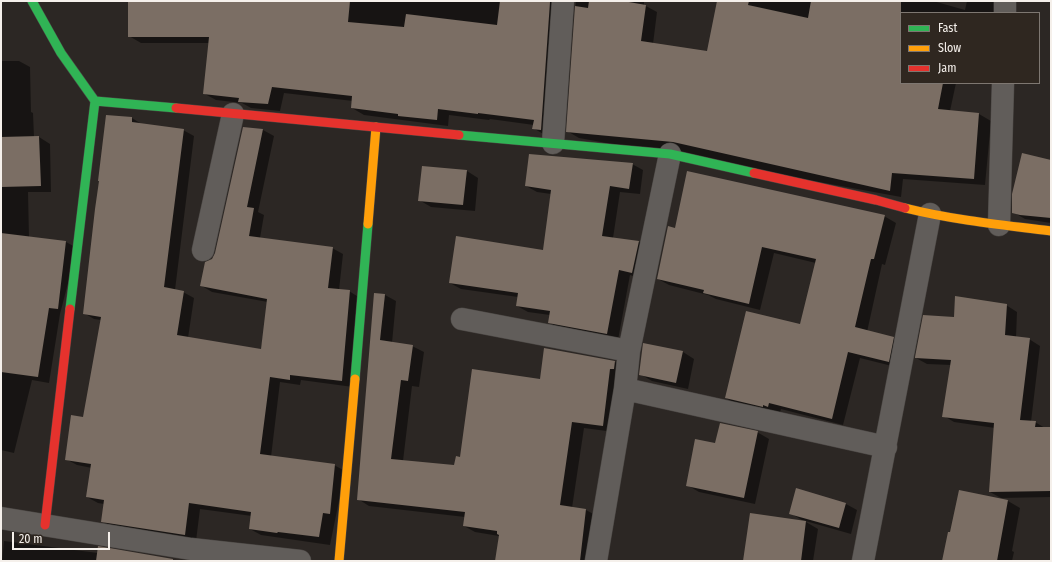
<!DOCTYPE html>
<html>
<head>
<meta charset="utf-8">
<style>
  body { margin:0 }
  #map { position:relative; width:1052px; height:562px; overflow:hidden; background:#2c2724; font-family:"Fira Sans Condensed",sans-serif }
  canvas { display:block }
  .frame { position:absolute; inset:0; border:2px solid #f5f0eb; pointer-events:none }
  .legend { position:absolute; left:900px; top:12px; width:140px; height:72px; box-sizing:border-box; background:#2f2720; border:1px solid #7e7771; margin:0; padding:5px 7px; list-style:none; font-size:12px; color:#f5f0eb }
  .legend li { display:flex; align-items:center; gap:8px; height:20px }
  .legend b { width:20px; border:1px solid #7e7771 }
  .scale { position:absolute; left:12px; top:532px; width:98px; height:18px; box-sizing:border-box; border:2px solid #f5f0eb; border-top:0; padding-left:5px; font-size:12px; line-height:14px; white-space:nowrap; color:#f5f0eb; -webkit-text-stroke:3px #2f2720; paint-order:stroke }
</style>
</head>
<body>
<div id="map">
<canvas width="1052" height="562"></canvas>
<div class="frame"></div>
<ul class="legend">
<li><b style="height:5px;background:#30b455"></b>Fast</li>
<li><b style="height:5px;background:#ff9f0a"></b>Slow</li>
<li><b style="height:5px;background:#e5322d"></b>Jam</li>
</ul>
<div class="scale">20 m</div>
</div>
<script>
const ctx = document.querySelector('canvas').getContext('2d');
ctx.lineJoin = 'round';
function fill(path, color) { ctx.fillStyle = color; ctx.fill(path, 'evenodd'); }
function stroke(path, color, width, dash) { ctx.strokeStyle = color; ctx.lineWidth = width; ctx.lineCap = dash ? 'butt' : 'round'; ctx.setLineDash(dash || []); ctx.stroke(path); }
const shadow = new Path2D(`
  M 129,1 L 564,1 L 545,135 L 533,128 L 534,125 L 490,119 L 489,120 L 449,115 L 448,126 L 364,115 L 352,108 L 353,101 L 284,93 L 280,111 L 251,108 L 242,103 L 216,100 L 205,94 L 210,43 L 141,43 L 129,36 Z
  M 576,1 L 644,1 L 644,5 L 657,12 L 653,44 L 708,52 L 718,1 L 933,1 L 965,10 L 967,1 L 1005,1 L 1004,13 L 901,13 L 901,83 L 956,83 L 950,111 L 979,114 L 991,121 L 985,185 L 903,179 L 901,197 L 579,138 L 567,131 Z
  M 1,61 L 19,61 L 30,67 L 31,112 L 33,113 L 34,137 L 39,137 L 50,144 L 51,192 L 28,192 L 29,237 L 66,242 L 77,248 L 60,314 L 49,383 L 32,380 L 14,453 L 1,450 Z
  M 107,116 L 132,118 L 143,125 L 183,130 L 194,136 L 175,290 L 183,292 L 194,298 L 188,338 L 261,350 L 268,302 L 212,292 L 202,286 L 216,253 L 244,128 L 263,130 L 274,136 L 258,212 L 264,215 L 260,238 L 332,248 L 343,254 L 339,290 L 349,291 L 360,298 L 353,387 L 301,380 L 300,385 L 280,382 L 271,457 L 334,465 L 345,471 L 330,545 L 261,535 L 250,529 L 252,516 L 200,509 L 196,541 L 113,527 L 102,521 L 104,504 L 98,503 L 87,497 L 92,468 L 77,465 L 66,459 L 84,419 L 101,320 L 94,319 L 84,313 Z
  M 1051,161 L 1051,223 L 1025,219 L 1013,212 Z
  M 632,164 L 643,170 L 640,194 L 620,192 L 613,238 L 639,242 L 650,248 L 643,279 L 630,275 L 618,340 L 560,329 L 549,322 L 550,315 L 528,312 L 517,306 L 518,297 L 461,289 L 450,283 L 544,251 L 551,194 L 537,192 L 526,186 Z
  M 467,171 L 478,178 L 475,211 L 431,207 L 419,200 Z
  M 884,216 L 896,223 L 885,265 L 882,264 L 867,332 L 893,338 L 905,345 L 900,368 L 860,358 L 843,425 L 781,409 L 780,413 L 738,405 L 726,398 L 800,326 L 816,263 L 774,253 L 760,310 L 716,299 L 708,295 L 669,285 L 658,279 L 676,229 Z
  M 385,295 L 396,301 L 392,343 L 412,346 L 424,352 L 419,387 L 412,386 L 403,461 L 455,467 L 460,458 L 541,380 L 545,349 L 615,362 L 626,369 L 614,432 L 584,428 L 572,508 L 586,510 L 597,516 L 595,561 L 496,561 L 499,536 L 475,532 L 464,526 L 465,517 L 369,506 L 358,499 Z
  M 1006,305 L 1017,312 L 1016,338 L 1029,339 L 1040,346 L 1031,422 L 1035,422 L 1045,428 L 1051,428 L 1051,497 L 1001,498 L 990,492 L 995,428 L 954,422 L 944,416 L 951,365 L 927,364 L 916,358 L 955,318 Z
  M 683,352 L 694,359 L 688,389 L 652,381 L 640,374 Z
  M 757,432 L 769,439 L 755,504 L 699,492 L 687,485 L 716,445 Z
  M 960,491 L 1008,501 L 1020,508 L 1012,551 L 1014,552 L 1012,561 L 943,561 L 951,533 Z
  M 846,504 L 857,510 L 851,534 L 802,520 L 790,513 Z
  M 751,514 L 806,522 L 818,529 L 813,561 L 744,561 Z
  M 4,541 L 98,553 L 98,548 L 173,560 L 175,561 L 2,561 Z`);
const building = new Path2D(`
  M 128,1 L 350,1 L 348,22 L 404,27 L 406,14 L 497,25 L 500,1 L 540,1 L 550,2 L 541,130 L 532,129 L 534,120 L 478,113 L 478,114 L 438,109 L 437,120 L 398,116 L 398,114 L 351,108 L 352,96 L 272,87 L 268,104 L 238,102 L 239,98 L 203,94 L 209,37 L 128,37 Z
  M 589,1 L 623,1 L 646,5 L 641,41 L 707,51 L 717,1 L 749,1 L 748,5 L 808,18 L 811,1 L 901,1 L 901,83 L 943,83 L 938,109 L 979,113 L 974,179 L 892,173 L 890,191 L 673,142 L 566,132 L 575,6 L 588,8 Z
  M 106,115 L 132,117 L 132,122 L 184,129 L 164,287 L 184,291 L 177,335 L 261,349 L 267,299 L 200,286 L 205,262 L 212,259 L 215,253 L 243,127 L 263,129 L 247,207 L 254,208 L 249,236 L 333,247 L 328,288 L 350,290 L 342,381 L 290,375 L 290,380 L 270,377 L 260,454 L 335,464 L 330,514 L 323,513 L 319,537 L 278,532 L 277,533 L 249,529 L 251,512 L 189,503 L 185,535 L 101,522 L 104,500 L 86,497 L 91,464 L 65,460 L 71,415 L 83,417 L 101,317 L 83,314 L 95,209 L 99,181 L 98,181 Z
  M 39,136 L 41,186 L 1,187 L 1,137 Z
  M 1022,153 L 1051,160 L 1051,218 L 1020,215 L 1012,213 L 1012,194 Z
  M 529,154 L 633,163 L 629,189 L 610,186 L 602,236 L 639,241 L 632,273 L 619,270 L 607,334 L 548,323 L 550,311 L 516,306 L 518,293 L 449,283 L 456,236 L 543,250 L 551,190 L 525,186 Z
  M 422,166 L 467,170 L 463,205 L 418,201 Z
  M 687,171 L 885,215 L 874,259 L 871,259 L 855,327 L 894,337 L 889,362 L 848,352 L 832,419 L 769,403 L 768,407 L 763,405 L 763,407 L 725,398 L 746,311 L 800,324 L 816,259 L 762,247 L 749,304 L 703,293 L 704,290 L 657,279 L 668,226 L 675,228 Z
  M 1,233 L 66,241 L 58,309 L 49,308 L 38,377 L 1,372 Z
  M 374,293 L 385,294 L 380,340 L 413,345 L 408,381 L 401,380 L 391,459 L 454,465 L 456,456 L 460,457 L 472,369 L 540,379 L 544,348 L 615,361 L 614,369 L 610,369 L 603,426 L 572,422 L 560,505 L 586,509 L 580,561 L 495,561 L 499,535 L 497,534 L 497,531 L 463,526 L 465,512 L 357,500 Z
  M 955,296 L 1007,304 L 1005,335 L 1030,338 L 1020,420 L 1036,421 L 1035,427 L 1051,427 L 1051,491 L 989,492 L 994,423 L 942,417 L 951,360 L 915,358 L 915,357 L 923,315 L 954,317 Z
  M 643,343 L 683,351 L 676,383 L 639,375 Z
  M 720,423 L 758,431 L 744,498 L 686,486 L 695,439 L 715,443 Z
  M 796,488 L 846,503 L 839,528 L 789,514 Z
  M 959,490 L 1008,500 L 997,561 L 942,561 L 948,532 L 950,532 Z
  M 750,513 L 806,521 L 801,561 L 743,561 Z
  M 98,546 L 173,559 L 173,561 L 96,561 Z`);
const street = new Path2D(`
  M 1005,13 L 1005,1
  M 553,143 L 563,1
  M 999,225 L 1003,83
  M 203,250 L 233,114
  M 462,319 L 629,351
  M 625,389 L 886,447
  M 1,518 L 191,549 L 300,561
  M 596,561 L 625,389 L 629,351 L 670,154
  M 863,561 L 930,214`);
const fast = new Path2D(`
  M 32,1 L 61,53 L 95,101 L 176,108
  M 459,135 L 670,154 L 754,173
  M 70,309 L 95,101
  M 355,379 L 368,224`);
const slow = new Path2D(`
  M 905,208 C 953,220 1002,225 1051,231
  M 368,224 L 376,127
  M 339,561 L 355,379`);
const jam = new Path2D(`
  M 176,108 L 459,135
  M 754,173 L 876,200 L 905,208
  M 45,525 L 70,309`);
fill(shadow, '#0007');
fill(building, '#7b6e64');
stroke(street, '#494542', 23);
stroke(fast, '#494542', 10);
stroke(slow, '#494542', 10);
stroke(jam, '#494542', 10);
stroke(street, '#615d5a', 22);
stroke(fast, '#30b455', 9);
stroke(slow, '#ff9f0a', 9);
stroke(jam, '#e5322d', 9);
</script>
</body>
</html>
